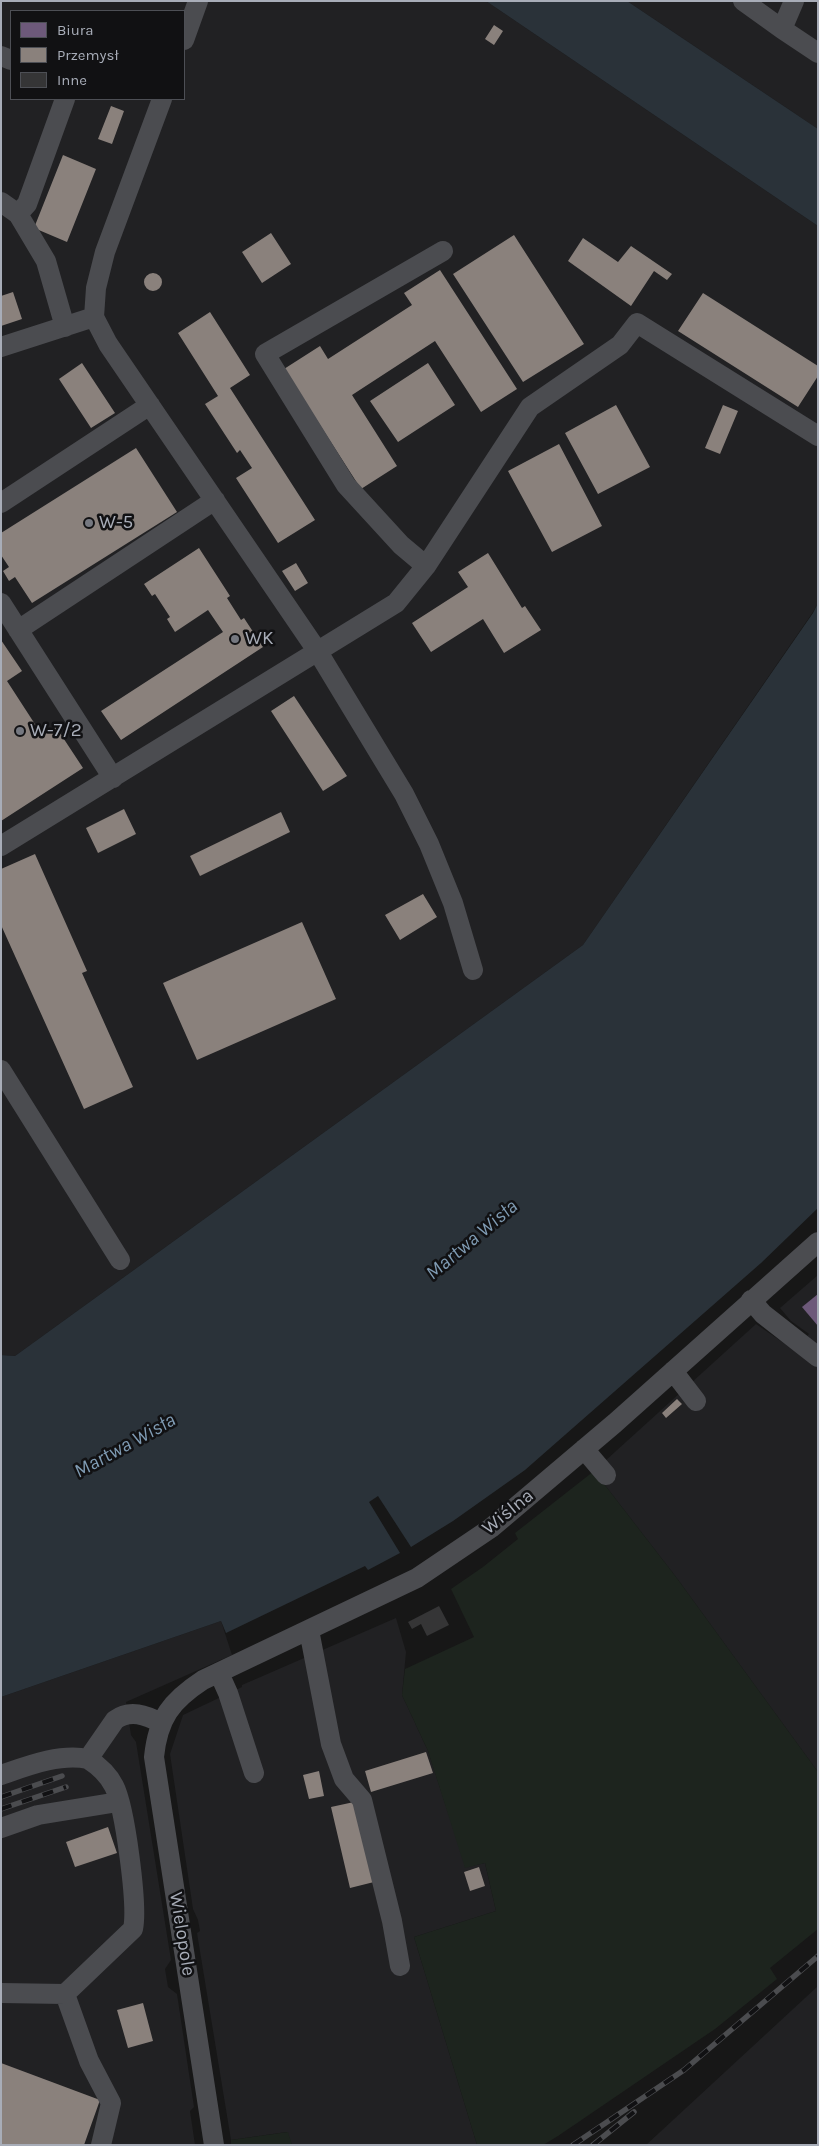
<!DOCTYPE html>
<html>
<head>
<meta charset="utf-8">
<style>
  body { margin:0 }
  #map { position:relative; width:819px; height:2146px; overflow:hidden; background:#171717; font-family:Karla,sans-serif }
  canvas { display:block }
  .frame { position:absolute; inset:0; border:2px solid #a8adb8; pointer-events:none }
  .legend { position:absolute; left:10px; top:10px; width:175px; height:90px; box-sizing:border-box; background:#111113; border:1px solid #4d4f55; margin:0; padding:6px 9px; list-style:none; font-size:15px; color:#a8adb8 }
  .legend li { display:flex; align-items:center; gap:10px; height:25px }
  .legend b { width:25px; border:1px solid #4d4f55 }
</style>
</head>
<body>
<div id="map">
<canvas width="819" height="2146"></canvas>
<div class="frame"></div>
<ul class="legend">
<li><b style="height:14px;background:#6d597a"></b>Biura</li>
<li><b style="height:14px;background:#8a817c"></b>Przemysł</li>
<li><b style="height:14px;background:#353536"></b>Inne</li>
</ul>
</div>
<script>
const ctx = document.querySelector('canvas').getContext('2d');
ctx.lineJoin = 'round';
function fill(path, color) { ctx.fillStyle = color; ctx.fill(path, 'evenodd'); }
function stroke(path, color, width, dash) { ctx.strokeStyle = color; ctx.lineWidth = width; ctx.lineCap = dash ? 'butt' : 'round'; ctx.setLineDash(dash || []); ctx.stroke(path); }
function label(font, color, halo, rows, align = 'center') {
  ctx.font = font + ' Karla,sans-serif'; ctx.lineWidth = 5; ctx.setLineDash([]); ctx.textBaseline = 'middle'; ctx.strokeStyle = halo; ctx.fillStyle = color; for (const [text, x, y, turn = 0] of rows) {
    ctx.save(); ctx.translate(x, y); ctx.rotate((+turn || 0) * Math.PI / 180); ctx.textAlign = isNaN(turn) ? turn : align; if (halo) ctx.strokeText(text, 0, 0); ctx.fillText(text, 0, 0); ctx.restore();
  }
}
const built = new Path2D(`
  M 1,1 L 486,1 L 818,226 L 818,603 L 813,612 L 583,945 L 15,1356 L 1,1355 ZM 11,11 L 184,11 L 184,99 L 11,99 Z
  M 627,1 L 818,1 L 818,129 Z
  M 818,1275 L 818,1772 L 676,1577 L 594,1471 L 756,1324 L 794,1350 L 809,1334 L 791,1321 L 780,1308 Z
  M 396,1618 L 406,1652 L 402,1695 L 428,1751 L 466,1867 L 485,1863 L 496,1911 L 414,1937 L 477,2145 L 292,2145 L 287,2132 L 231,2140 L 197,1933 L 200,1931 L 198,1920 L 193,1909 L 170,1754 L 183,1715 L 242,1687 L 242,1685 Z
  M 221,1621 L 232,1655 L 126,1702 L 131,1735 L 136,1742 L 171,1960 L 165,1969 L 168,1987 L 177,1994 L 194,2107 L 190,2111 L 195,2145 L 1,2145 L 1,1697 Z
  M 818,1986 L 818,2145 L 646,2145 Z`);
const green = new Path2D(`
  M 594,1471 L 676,1577 L 818,1772 L 818,1929 L 770,1968 L 777,1979 L 715,2029 L 558,2136 L 543,2145 L 477,2145 L 414,1937 L 496,1911 L 485,1863 L 465,1868 L 428,1751 L 402,1695 L 405,1669 L 474,1637 L 451,1589 L 483,1567 L 518,1539 L 515,1533 Z
  M 288,2132 L 292,2145 L 231,2145 L 231,2140 Z`);
const water = new Path2D(`
  M 486,1 L 627,1 L 818,129 L 818,226 Z
  M 818,603 L 818,1208 L 761,1263 L 525,1470 L 453,1521 L 411,1547 L 378,1496 L 369,1502 L 400,1553 L 368,1570 L 365,1566 L 226,1633 L 221,1621 L 1,1697 L 1,1355 L 15,1356 L 583,945 L 813,613 Z`);
const offices = new Path2D(`
  M 818,1294 L 818,1326 L 802,1307 Z`);
const industry = new Path2D(`
  M 494,25 L 503,31 L 494,45 L 485,39 Z
  M 111,106 L 124,111 L 112,144 L 98,139 Z
  M 63,155 L 96,169 L 67,242 L 34,228 Z
  M 271,233 L 291,264 L 262,283 L 242,252 Z
  M 514,235 L 584,344 L 523,382 L 453,274 Z
  M 583,238 L 618,262 L 631,246 L 672,274 L 667,280 L 654,271 L 631,306 L 568,261 Z
  M 440,270 L 517,389 L 481,412 L 435,341 L 352,395 L 397,466 L 361,489 L 284,369 L 320,346 L 328,359 L 412,305 L 404,293 Z
  M144 282a9 9 0 1 1 18 0a9 9 0 1 1-18 0Z
  M 13,292 L 22,319 L 1,326 L 1,296 Z
  M 703,293 L 818,366 L 818,376 L 798,407 L 678,331 Z
  M 210,312 L 250,375 L 230,388 L 315,520 L 278,543 L 236,478 L 252,468 L 240,450 L 237,453 L 205,404 L 218,396 L 178,333 Z
  M 82,363 L 115,413 L 91,428 L 59,379 Z
  M 428,363 L 455,405 L 398,442 L 370,401 Z
  M 616,405 L 650,467 L 598,494 L 565,433 Z
  M 723,405 L 738,411 L 720,454 L 705,448 Z
  M 559,444 L 602,526 L 552,552 L 508,471 Z
  M 136,448 L 177,512 L 32,603 L 15,577 L 9,581 L 3,571 L 9,567 L 1,555 L 1,533 Z
  M 199,548 L 230,596 L 227,598 L 241,620 L 244,618 L 263,647 L 121,740 L 101,711 L 223,632 L 208,610 L 175,632 L 167,619 L 170,617 L 155,594 L 152,596 L 144,584 Z
  M 488,553 L 522,608 L 525,606 L 541,630 L 504,653 L 483,619 L 431,652 L 412,623 L 468,587 L 458,572 Z
  M 296,563 L 308,583 L 295,591 L 282,571 Z
  M 1,640 L 22,671 L 7,681 L 42,735 L 56,727 L 83,768 L 1,821 Z
  M 294,696 L 347,776 L 323,791 L 271,711 Z
  M 124,809 L 136,834 L 98,853 L 86,828 Z
  M 281,812 L 290,832 L 200,876 L 190,856 Z
  M 35,854 L 87,971 L 82,973 L 133,1087 L 84,1109 L 1,925 L 1,869 Z
  M 423,894 L 437,917 L 400,940 L 385,915 Z
  M 302,922 L 336,999 L 197,1060 L 163,983 Z
  M 677,1399 L 682,1404 L 666,1418 L 662,1413 Z
  M 426,1752 L 433,1773 L 371,1792 L 365,1771 Z
  M 319,1771 L 324,1796 L 309,1799 L 303,1775 Z
  M 354,1802 L 374,1882 L 350,1888 L 331,1807 Z
  M 108,1827 L 117,1853 L 75,1867 L 66,1842 Z
  M 479,1867 L 485,1886 L 470,1891 L 464,1872 Z
  M 143,2003 L 153,2041 L 128,2048 L 117,2010 Z
  M 1,2063 L 100,2100 L 84,2145 L 1,2145 Z`);
const building = new Path2D(`
  M 439,1606 L 449,1625 L 427,1636 L 421,1624 L 412,1629 L 408,1622 Z`);
const minor = new Path2D(`
  M 743,1 L 782,29
  M 794,1 L 782,29 L 818,53
  M 184,40 L 198,1
  M 1,56 L 11,60
  M 162,99 L 105,252 L 96,288 L 94,317 L 108,344 L 318,652 L 404,794 L 429,844 L 453,903 L 473,970
  M 1,202 L 18,214 L 46,261 L 65,327
  M 18,214 L 27,204 L 65,99
  M 1,347 L 94,317
  M 1,503 L 150,405
  M 426,566 L 401,545 L 346,485 L 265,354 L 443,251
  M 1,603 L 113,778
  M 18,630 L 215,500
  M 1,846 L 396,603 L 426,566 L 530,407 L 620,345 L 637,323 L 818,436
  M 1,1070 L 120,1260
  M 751,1300 L 763,1314 L 818,1357
  M 673,1371 L 696,1401
  M 584,1449 L 606,1475
  M 309,1630 L 331,1744 L 344,1779 L 362,1800 L 392,1921 L 400,1966
  M 219,1673 L 228,1693 L 254,1773
  M 1,1775 C 27,1766 60,1753 88,1759
  M 1,1828 L 38,1815 L 118,1802
  M 1,1993 L 65,1994
  M 101,2145 L 111,2103 L 89,2061 L 65,1994 L 133,1929 C 138,1906 125,1807 114,1786 C 108,1774 99,1766 88,1759 L 115,1720 C 130,1709 146,1715 161,1723
  M 214,2145 L 154,1757 C 158,1718 171,1701 203,1680 L 417,1578 L 491,1528 L 615,1423 L 818,1242`);
const rail = new Path2D(`
  M 1,1797 L 62,1776
  M 1,1809 L 66,1787
  M 573,2145 L 684,2070 L 818,1956
  M 593,2145 L 634,2112`);
const markers = [
  [89,523,5,"#757880"],
  [235,639,5,"#757880"],
  [20,731,5,"#757880"]
];
const poiNames = [
  ["W-5",99,523],
  ["WK",245,639],
  ["W-7/2",30,731]
];
const streetNames = [
  ["Wiślna",508,1512,-39],
  ["Wielopole",182,1934,81]
];
const waterNames = [
  ["Martwa Wisła",472,1240,-40],
  ["Martwa Wisła",125,1446,-29]
];
fill(built, '#212123');
fill(green, '#1d241e');
fill(water, '#2a3239');
fill(offices, '#6d597a');
fill(industry, '#8a817c');
fill(building, '#353536');
stroke(minor, '#4b4c50', 20);
stroke(rail, '#4b4c4f', 5.5);
stroke(rail, '#111113', 4, [11]);
for (const [x, y, r, color] of markers) { const dot = new Path2D(); dot.arc(x, y, r, 0, 2 * Math.PI); ctx.fillStyle = color; ctx.fill(dot); stroke(dot, '#111113', 2); }
label('19px', '#a8adb8', '#111113', poiNames, 'left');
label('19px', '#a8adb8', '#111113', streetNames);
label('italic 20px', '#7f9bb3', '#111113', waterNames);
</script>
</body>
</html>
